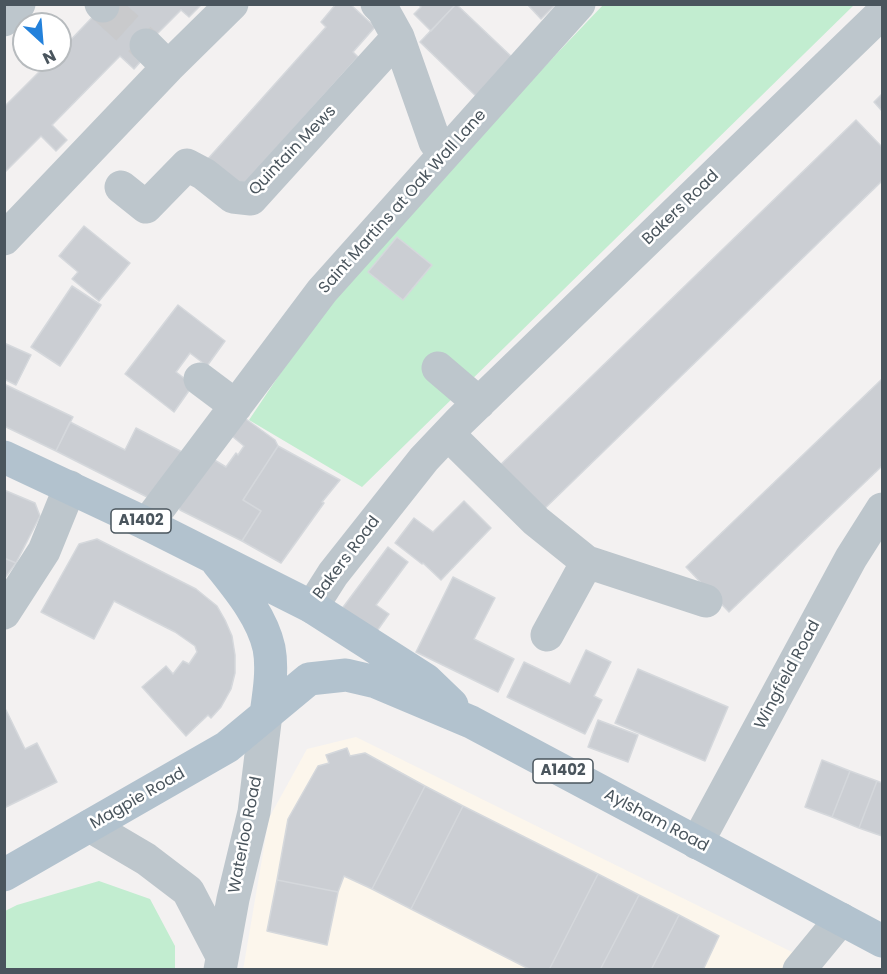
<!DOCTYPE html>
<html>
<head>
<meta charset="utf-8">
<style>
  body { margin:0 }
  #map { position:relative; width:887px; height:974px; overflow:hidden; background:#f3f1f1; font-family:Poppins,sans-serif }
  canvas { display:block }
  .frame { position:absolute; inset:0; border:6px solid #4a555d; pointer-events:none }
  .north { position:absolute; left:12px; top:12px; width:60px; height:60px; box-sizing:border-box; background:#fff; border:2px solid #b7bbbe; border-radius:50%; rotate:154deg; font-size:16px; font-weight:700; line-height:24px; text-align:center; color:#4a555d }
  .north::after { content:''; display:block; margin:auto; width:21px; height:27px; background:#2381db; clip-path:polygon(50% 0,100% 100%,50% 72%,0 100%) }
</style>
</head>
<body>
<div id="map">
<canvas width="887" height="974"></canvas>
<div class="frame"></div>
<div class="north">N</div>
</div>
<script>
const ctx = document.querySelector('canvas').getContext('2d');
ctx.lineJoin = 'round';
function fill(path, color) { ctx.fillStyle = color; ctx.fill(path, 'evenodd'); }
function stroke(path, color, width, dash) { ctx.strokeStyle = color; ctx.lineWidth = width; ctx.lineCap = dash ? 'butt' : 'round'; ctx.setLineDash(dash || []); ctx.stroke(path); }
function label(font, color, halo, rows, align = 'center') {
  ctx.font = font + ' Poppins,sans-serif'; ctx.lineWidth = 5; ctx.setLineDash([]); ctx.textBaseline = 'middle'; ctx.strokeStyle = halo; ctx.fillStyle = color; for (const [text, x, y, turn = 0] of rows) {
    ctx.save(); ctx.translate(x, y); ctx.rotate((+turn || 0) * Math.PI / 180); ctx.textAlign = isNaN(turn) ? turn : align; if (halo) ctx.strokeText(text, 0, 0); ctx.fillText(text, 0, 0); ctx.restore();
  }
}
const commercial = new Path2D(`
  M 356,737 L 798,955 L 783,970 L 243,970 L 269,818 L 307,749 Z`);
const green = new Path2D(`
  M 603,5 L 854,5 L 362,487 L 249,420 L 339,286 L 393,226 Z
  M 99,881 L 150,899 L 175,946 L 175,969 L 5,969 L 5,911 L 17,905 Z`);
const building = new Path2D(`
  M 105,4 L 199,4 L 200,6 L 189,17 L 181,10 L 136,55 L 142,60 L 134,69 L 120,56 L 52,125 L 67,140 L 56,151 L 41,136 L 4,173 L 4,107 L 51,60 L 60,60 L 60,51 Z
  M 336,4 L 350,4 L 375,27 L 353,52 L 358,57 L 239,190 L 206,161 L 326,27 L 321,22 Z
  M 418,4 L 456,4 L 431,31 L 414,14 L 421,7 Z
  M 456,4 L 515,60 L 478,98 L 420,42 Z
  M 527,4 L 556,4 L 541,19 Z
  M 882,94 L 882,111 L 874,102 Z
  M 856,120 L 882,147 L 882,181 L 537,516 L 494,471 Z
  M 84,226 L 130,263 L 99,301 L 72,279 L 78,272 L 59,256 Z
  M 397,237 L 432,265 L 403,300 L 368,272 Z
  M 72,286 L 101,305 L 60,366 L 31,347 Z
  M 178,305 L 225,341 L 207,366 L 190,353 L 176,372 L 193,385 L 174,412 L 125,374 Z
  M 4,343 L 31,355 L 16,385 L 4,379 Z
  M 882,379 L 882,466 L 729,612 L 686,567 Z
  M 4,384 L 73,417 L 56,451 L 4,426 Z
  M 239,414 L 275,440 L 278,446 L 243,500 L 261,511 L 242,541 L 180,510 L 177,501 L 208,456 L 226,467 L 236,453 L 238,455 L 244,446 L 227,432 Z
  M 70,422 L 125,450 L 136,428 L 184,453 L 159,503 L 56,451 Z
  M 278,446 L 340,480 L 322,502 L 324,503 L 281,563 L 242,541 L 261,511 L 243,500 Z
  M 4,490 L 35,503 L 40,516 L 16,563 L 4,558 Z
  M 464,501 L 491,528 L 441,580 L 423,563 L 422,564 L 395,543 L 414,518 L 433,532 Z
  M 97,539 L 196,589 L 217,606 L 225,620 L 232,636 L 235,655 L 235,673 L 231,689 L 221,707 L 211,718 L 208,715 L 186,736 L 142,687 L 166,666 L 173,674 L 183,661 L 189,664 L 197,652 L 195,646 L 175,632 L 114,601 L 94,639 L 41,612 L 79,544 Z
  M 388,547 L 408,562 L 376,605 L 389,614 L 372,638 L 338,614 Z
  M 4,558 L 16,563 L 4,579 Z
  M 453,577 L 495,598 L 474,639 L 514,659 L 498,692 L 416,652 Z
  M 586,650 L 611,662 L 594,696 L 602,700 L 585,734 L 507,697 L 524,662 L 570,684 Z
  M 638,669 L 728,707 L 705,761 L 615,723 Z
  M 6,710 L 25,749 L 37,743 L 57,782 L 4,808 L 4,711 Z
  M 598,720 L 638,735 L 628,762 L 588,747 Z
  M 347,748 L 350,756 L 365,753 L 425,786 L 372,889 L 344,876 L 338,892 L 277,880 L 288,819 L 318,766 L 329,763 L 326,755 Z
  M 822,760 L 850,771 L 832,817 L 805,807 Z
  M 850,771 L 877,781 L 859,828 L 832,817 Z
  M 877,781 L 882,783 L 882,836 L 859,828 Z
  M 425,786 L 463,806 L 411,909 L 372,889 Z
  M 463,806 L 598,874 L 549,970 L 531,970 L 411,909 Z
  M 598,874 L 639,895 L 600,970 L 549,970 Z
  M 277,880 L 338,892 L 327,945 L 267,931 Z
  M 639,895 L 679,915 L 651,970 L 600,970 Z
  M 679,915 L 719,936 L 703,970 L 651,970 Z`);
const minorTunnel = new Path2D(`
  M 103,6 L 146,45`);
const minor = new Path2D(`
  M 101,4 L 103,6
  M 4,20 L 19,4
  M 398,37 L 435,142
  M 168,67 L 232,4
  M 121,187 L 146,207 L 187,165 L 204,174 L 233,197 L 251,199 L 398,37 L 383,10 L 377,4
  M 4,239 L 168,67 L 146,45
  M 438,368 L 479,403
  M 200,379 L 236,406
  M 448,434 L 536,521 L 587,562 L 706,601
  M 147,524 L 322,291 L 579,4
  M 312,607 L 333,574 L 424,459 L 460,421 L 882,13
  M 4,613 L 44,551 L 70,487
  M 547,635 L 587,562
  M 90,826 L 146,859 L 188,891 L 222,956
  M 697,843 L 851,558 L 882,509
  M 220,970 L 233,899 L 254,812 L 266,714
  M 799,970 L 841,919`);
const major = new Path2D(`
  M 4,457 L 147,524 L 312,607 L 426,680 L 452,705
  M 218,563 C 237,587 262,616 269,648 C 273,669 269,693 266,714
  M 4,875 L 227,747 L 309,679 L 346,675 L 376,682 L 471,722 L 882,941`);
const shields = [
  [141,521,60],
  [563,771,60]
];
const shieldNames = [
  ["A1402",141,521],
  ["A1402",563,771]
];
const streetNames = [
  ["Quintain Mews",293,151,-46],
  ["Saint Martins at Oak Wall Lane",403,202,-48],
  ["Bakers Road",681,208,-44],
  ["Bakers Road",347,558,-53],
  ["Wingfield Road",788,675,-62],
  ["Magpie Road",138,799,-30],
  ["Aylsham Road",656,821,28],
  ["Waterloo Road",246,835,-79]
];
fill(commercial, '#fcf6ec');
fill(green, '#c2edd0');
fill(building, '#cbced3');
stroke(building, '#d5d8dc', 1.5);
stroke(minorTunnel, '#c9cacc', 33, [33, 16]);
stroke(minor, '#bdc6cc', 33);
stroke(major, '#b2c2ce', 33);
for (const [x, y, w] of shields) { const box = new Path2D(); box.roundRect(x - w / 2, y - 12, w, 24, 4.5); ctx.fillStyle = '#fff'; ctx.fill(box); stroke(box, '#4a555d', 1.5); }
label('bold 15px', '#4a555d', null, shieldNames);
label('16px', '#4a555d', '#fff', streetNames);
</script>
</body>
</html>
